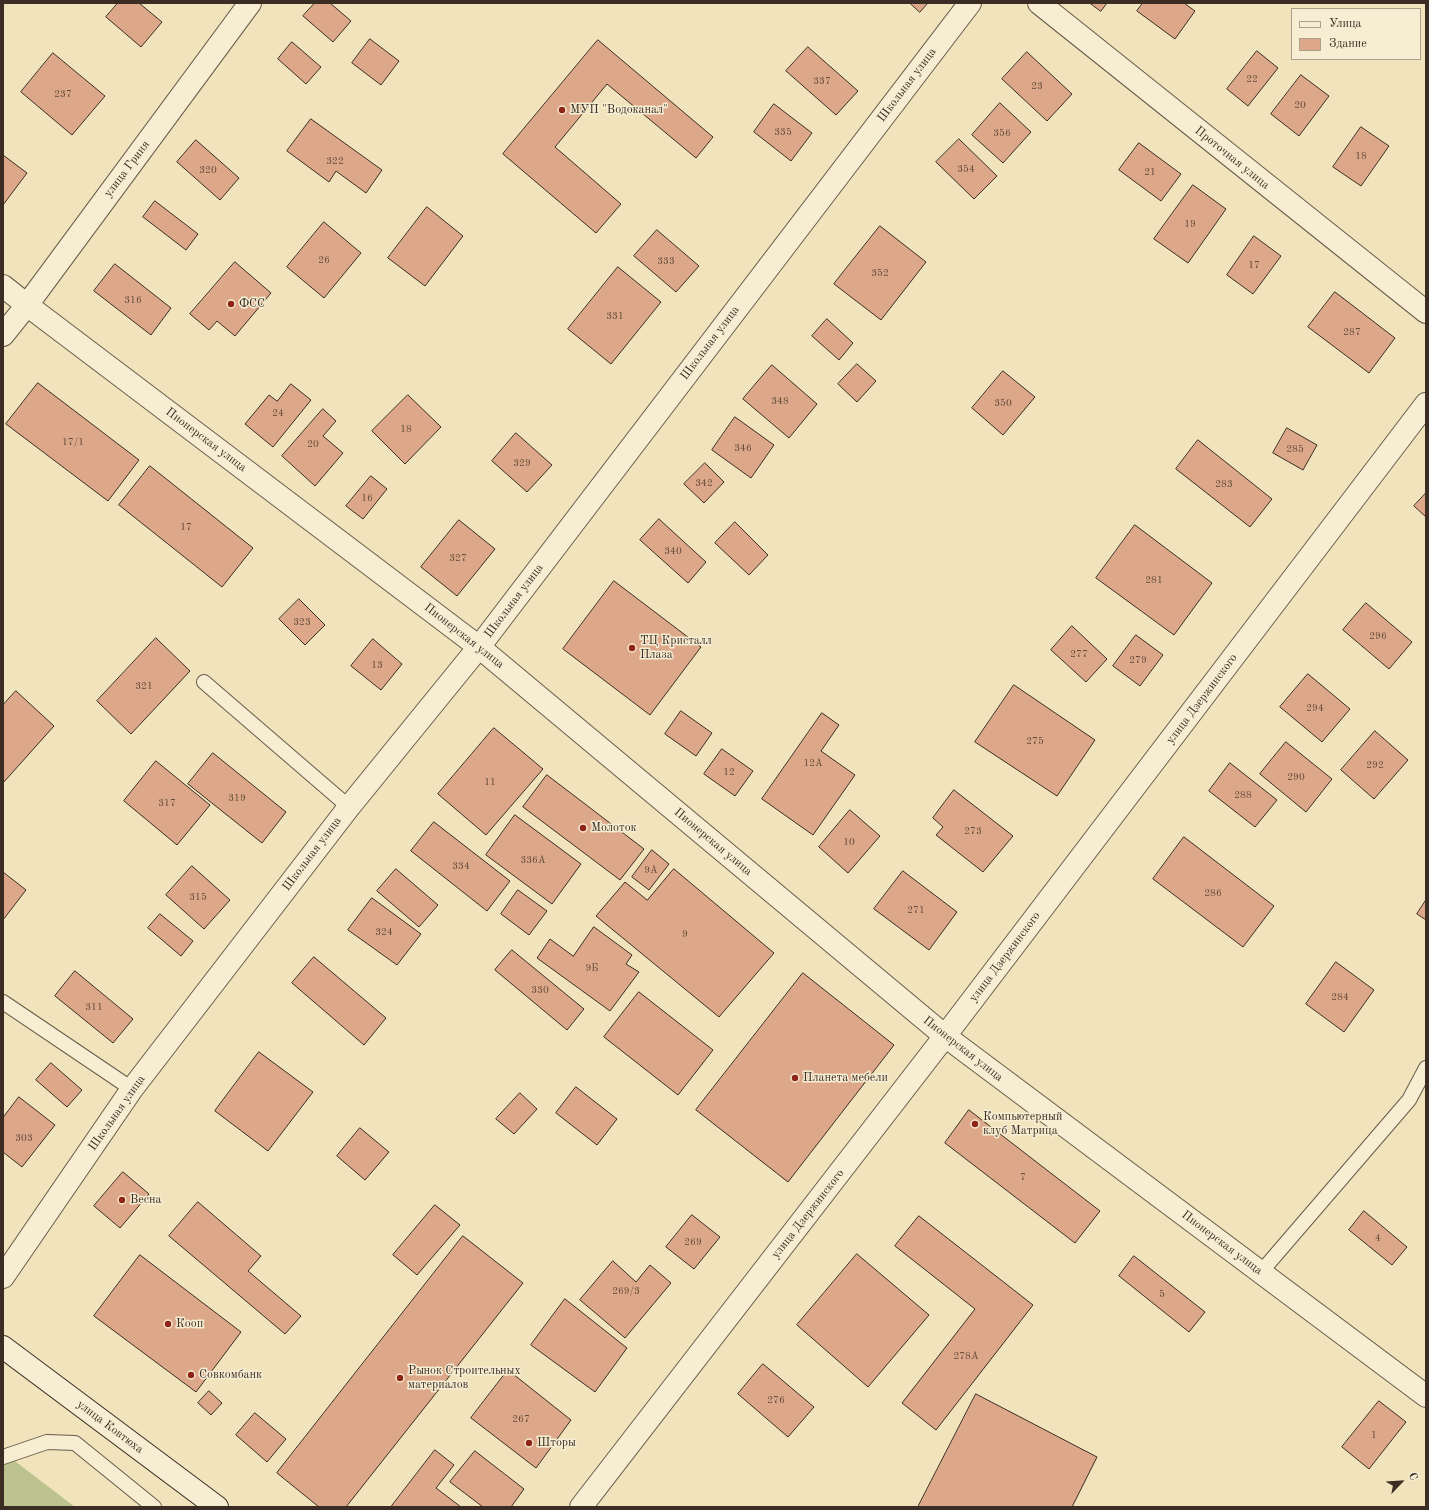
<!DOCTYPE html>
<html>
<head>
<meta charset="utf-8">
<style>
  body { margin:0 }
  #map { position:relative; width:1429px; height:1510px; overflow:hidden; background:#f1e4bc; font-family:"Old Standard TT",serif }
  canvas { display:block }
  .frame { position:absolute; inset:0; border:4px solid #3b2d23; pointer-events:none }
  .legend { position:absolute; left:1291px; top:8px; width:130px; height:52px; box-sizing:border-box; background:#f6edd3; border:1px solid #aba08d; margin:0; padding:5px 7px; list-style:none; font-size:12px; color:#3b2d23 }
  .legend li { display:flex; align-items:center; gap:8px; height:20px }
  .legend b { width:20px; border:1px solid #aba08d }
  .north { position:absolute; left:1381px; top:1462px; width:40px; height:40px; -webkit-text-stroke:3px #f6edd3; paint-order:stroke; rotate:65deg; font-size:11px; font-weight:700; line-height:16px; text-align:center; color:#3b2d23 }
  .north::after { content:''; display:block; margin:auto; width:14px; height:18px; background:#3b2d23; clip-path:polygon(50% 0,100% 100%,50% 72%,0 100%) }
</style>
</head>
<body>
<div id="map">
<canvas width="1429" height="1510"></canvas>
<div class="frame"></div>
<ul class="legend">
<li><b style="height:5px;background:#f6edd3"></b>Улица</li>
<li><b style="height:11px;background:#dda889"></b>Здание</li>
</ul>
<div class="north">С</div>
</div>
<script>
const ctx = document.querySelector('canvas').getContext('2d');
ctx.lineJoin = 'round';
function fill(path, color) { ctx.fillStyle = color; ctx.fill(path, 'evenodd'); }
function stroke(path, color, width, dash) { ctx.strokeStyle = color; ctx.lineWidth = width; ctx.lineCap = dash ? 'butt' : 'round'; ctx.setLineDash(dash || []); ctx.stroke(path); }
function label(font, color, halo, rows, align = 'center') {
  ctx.font = font + ' "Old Standard TT",serif'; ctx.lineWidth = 3; ctx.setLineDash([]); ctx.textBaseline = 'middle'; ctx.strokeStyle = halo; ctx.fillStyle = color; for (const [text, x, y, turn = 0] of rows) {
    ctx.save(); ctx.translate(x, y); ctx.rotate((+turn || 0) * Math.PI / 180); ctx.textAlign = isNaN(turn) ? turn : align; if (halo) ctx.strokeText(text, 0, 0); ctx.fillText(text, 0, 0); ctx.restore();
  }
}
const green = new Path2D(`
  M 3,1452 L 75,1507 L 3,1507 Z`);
const building = new Path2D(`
  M 118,3 L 139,3 L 162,22 L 141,47 L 106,17 Z
  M 315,3 L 330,3 L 351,21 L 333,42 L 303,16 Z
  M 910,3 L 928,3 L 920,12 Z
  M 1090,3 L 1107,3 L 1101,11 Z
  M 1143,3 L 1184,3 L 1195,11 L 1175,39 L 1137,11 Z
  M 370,39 L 399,61 L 381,85 L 352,63 Z
  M 598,40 L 713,137 L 696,158 L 607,84 L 555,147 L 621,204 L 596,233 L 503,154 Z
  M 292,42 L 321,67 L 306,84 L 278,59 Z
  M 808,47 L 858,91 L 836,115 L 786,71 Z
  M 1257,51 L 1278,68 L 1248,106 L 1227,89 Z
  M 1027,52 L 1072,94 L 1047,121 L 1002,79 Z
  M 53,53 L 105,96 L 72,135 L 21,92 Z
  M 1301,75 L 1329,96 L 1299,136 L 1271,114 Z
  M 1000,103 L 1031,132 L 1003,163 L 972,135 Z
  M 774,104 L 812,133 L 791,161 L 754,132 Z
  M 311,119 L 382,170 L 366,193 L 336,171 L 329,182 L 287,151 Z
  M 1361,127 L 1389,146 L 1361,186 L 1333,167 Z
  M 959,139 L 997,176 L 974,199 L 936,162 Z
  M 196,140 L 239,178 L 220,200 L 177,162 Z
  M 1139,143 L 1181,174 L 1161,201 L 1119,170 Z
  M 3,155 L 27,173 L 3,205 Z
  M 1193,185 L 1226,209 L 1188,263 L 1154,239 Z
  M 155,201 L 198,234 L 186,250 L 143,217 Z
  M 427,207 L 463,236 L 425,286 L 388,258 Z
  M 324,222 L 361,253 L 324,298 L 287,267 Z
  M 880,226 L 926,262 L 881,320 L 834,284 Z
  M 657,230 L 699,266 L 676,292 L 634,256 Z
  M 1254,236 L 1281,256 L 1253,294 L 1227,275 Z
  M 235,262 L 271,293 L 235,336 L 217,321 L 209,330 L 190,314 Z
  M 115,264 L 171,308 L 151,335 L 94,291 Z
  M 618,267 L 661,302 L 611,364 L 568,329 Z
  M 1335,292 L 1395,338 L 1369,373 L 1308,327 Z
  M 827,319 L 853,343 L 839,360 L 812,336 Z
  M 857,364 L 876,381 L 857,402 L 838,384 Z
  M 772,365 L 817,404 L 789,438 L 743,399 Z
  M 1003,371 L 1035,397 L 1003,435 L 972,408 Z
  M 38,383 L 139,460 L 108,501 L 6,424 Z
  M 291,384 L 311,400 L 273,447 L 245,424 L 269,395 L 277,401 Z
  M 408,395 L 441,427 L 405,464 L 372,431 Z
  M 323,409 L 336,421 L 323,436 L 343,453 L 315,486 L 282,456 Z
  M 735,417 L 774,445 L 751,478 L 712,450 Z
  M 1287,428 L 1317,445 L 1303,470 L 1273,453 Z
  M 516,433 L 552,465 L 527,492 L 492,461 Z
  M 1198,440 L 1272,499 L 1250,527 L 1176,469 Z
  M 705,463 L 724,482 L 704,503 L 684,484 Z
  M 150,466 L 253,548 L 222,587 L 119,505 Z
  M 371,476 L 387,489 L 363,519 L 346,506 Z
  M 1426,493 L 1426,517 L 1414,506 Z
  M 659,519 L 706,562 L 688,583 L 640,540 Z
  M 459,520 L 495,549 L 457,596 L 421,567 Z
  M 735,522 L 768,555 L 749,575 L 715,543 Z
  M 1135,525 L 1212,583 L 1174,635 L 1096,578 Z
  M 614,581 L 701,647 L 650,715 L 563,649 Z
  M 299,599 L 325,625 L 305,645 L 279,619 Z
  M 1366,603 L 1412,642 L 1389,669 L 1343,630 Z
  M 1072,626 L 1107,659 L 1086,682 L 1051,650 Z
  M 1136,635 L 1163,655 L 1140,686 L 1113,666 Z
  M 156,638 L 190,671 L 131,734 L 97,701 Z
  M 373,639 L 402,664 L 381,690 L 351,666 Z
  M 1308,674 L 1350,709 L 1322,742 L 1280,707 Z
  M 1014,685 L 1095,740 L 1057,796 L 975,742 Z
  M 16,691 L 54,726 L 3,783 L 3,705 Z
  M 681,711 L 712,733 L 696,756 L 665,734 Z
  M 822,713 L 839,725 L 821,751 L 855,775 L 813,835 L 762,799 Z
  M 494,728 L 543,769 L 486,835 L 438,794 Z
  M 1375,731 L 1408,760 L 1374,799 L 1341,770 Z
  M 1286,742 L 1332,779 L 1306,812 L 1260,774 Z
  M 722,749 L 753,771 L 735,796 L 704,774 Z
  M 213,753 L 286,812 L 262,843 L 188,784 Z
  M 156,761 L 210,805 L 177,845 L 124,801 Z
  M 1230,763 L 1277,800 L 1255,827 L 1209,791 Z
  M 547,775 L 644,849 L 620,880 L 523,807 Z
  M 954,790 L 1013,836 L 983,872 L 936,835 L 943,827 L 933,818 Z
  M 850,810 L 880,836 L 848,873 L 819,847 Z
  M 515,815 L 581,864 L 552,904 L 486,855 Z
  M 434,822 L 510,881 L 487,911 L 411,851 Z
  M 1184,837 L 1274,906 L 1243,947 L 1153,879 Z
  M 652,850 L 669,864 L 649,890 L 632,877 Z
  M 192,866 L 230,900 L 204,929 L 166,895 Z
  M 396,869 L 438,905 L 419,927 L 377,891 Z
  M 674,869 L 774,953 L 719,1017 L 596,916 L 625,882 L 647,900 Z
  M 903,871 L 957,912 L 929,950 L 874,909 Z
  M 3,872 L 26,890 L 3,920 Z
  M 518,890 L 547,911 L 529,935 L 501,914 Z
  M 372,898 L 421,934 L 397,965 L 348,930 Z
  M 1426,900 L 1426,920 L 1417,914 Z
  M 160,914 L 193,941 L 181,956 L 148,928 Z
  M 594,927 L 632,955 L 626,964 L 639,972 L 610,1011 L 537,958 L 550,939 L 573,956 Z
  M 512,950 L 584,1009 L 567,1030 L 495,970 Z
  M 314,957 L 386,1018 L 364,1045 L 292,983 Z
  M 1336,962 L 1374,990 L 1344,1032 L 1306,1004 Z
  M 75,971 L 133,1019 L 113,1043 L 55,996 Z
  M 803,973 L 894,1045 L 788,1182 L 696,1110 Z
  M 639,992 L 713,1050 L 678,1095 L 604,1037 Z
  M 259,1052 L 313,1092 L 268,1151 L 215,1111 Z
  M 51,1063 L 82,1090 L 67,1107 L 36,1080 Z
  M 576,1087 L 617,1119 L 597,1145 L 556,1113 Z
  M 520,1093 L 537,1109 L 514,1134 L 496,1119 Z
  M 19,1097 L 55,1125 L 22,1167 L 3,1152 L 3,1118 Z
  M 969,1110 L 1100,1211 L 1075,1243 L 945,1143 Z
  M 360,1128 L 389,1152 L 365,1180 L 337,1156 Z
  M 123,1172 L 149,1194 L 120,1228 L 94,1206 Z
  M 198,1202 L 261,1256 L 248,1271 L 301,1316 L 285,1334 L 169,1236 Z
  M 435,1205 L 460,1225 L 417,1275 L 393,1255 Z
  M 1364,1211 L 1407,1247 L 1392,1265 L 1349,1230 Z
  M 692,1215 L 720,1237 L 694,1269 L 666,1247 Z
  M 919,1216 L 1033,1305 L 936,1430 L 902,1403 L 975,1309 L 895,1246 Z
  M 463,1236 L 523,1283 L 346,1507 L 319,1507 L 277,1473 Z
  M 857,1254 L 929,1315 L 868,1387 L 797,1325 Z
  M 140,1255 L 241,1332 L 196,1392 L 94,1316 Z
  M 1134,1256 L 1205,1312 L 1189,1332 L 1119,1276 Z
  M 613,1261 L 636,1282 L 650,1265 L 671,1283 L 625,1338 L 580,1300 Z
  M 565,1299 L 627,1348 L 595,1392 L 531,1345 Z
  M 763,1364 L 814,1407 L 788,1437 L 738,1394 Z
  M 508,1370 L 571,1420 L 536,1468 L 471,1418 Z
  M 209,1391 L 222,1403 L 211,1415 L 198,1403 Z
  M 976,1394 L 1097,1457 L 1072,1507 L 918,1507 Z
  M 1379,1401 L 1406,1422 L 1369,1469 L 1342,1447 Z
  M 255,1413 L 286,1439 L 267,1462 L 236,1435 Z
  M 435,1450 L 454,1465 L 436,1488 L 461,1507 L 391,1507 Z
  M 475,1451 L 524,1489 L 511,1507 L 483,1507 L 450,1482 Z`);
const service = new Path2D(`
  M 204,682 L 349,807
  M 3,1002 L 132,1089
  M 1261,1272 L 1409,1100 L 1426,1068
  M 3,1457 L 47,1442 L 75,1443 L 154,1507`);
const minor = new Path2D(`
  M 3,286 L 27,305 L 250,3
  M 581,1507 L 945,1036`);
const tertiary = new Path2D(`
  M 1039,3 L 1426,312
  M 3,335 L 27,305 L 479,647 L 945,1036 L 1426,1396
  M 945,1036 L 1426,404
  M 3,1277 L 132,1089 L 349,807 L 479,647 L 970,3`);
const secondary = new Path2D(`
  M 3,1347 L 217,1507`);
const markers = [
  [562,110,4,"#8f2418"],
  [231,304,4,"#8f2418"],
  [632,648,4,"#8f2418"],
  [583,828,4,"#8f2418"],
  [795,1078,4,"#8f2418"],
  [975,1124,4,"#8f2418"],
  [122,1200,4,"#8f2418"],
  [168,1324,4,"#8f2418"],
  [191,1375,4,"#8f2418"],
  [400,1378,4,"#8f2418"],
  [529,1443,4,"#8f2418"]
];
const numberNames = [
  ["22",1252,79],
  ["337",822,81],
  ["23",1037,86],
  ["237",63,94],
  ["20",1300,105],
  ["335",783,132],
  ["356",1002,133],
  ["18",1361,156],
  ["322",335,161],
  ["354",966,169],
  ["320",208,170],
  ["21",1150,172],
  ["19",1190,224],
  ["26",324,260],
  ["333",666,261],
  ["17",1254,265],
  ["352",880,273],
  ["316",133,300],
  ["331",615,316],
  ["287",1352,332],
  ["348",780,401],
  ["350",1003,403],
  ["24",278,413],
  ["18",406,429],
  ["17/1",73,442],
  ["20",313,444],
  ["346",743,448],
  ["285",1295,449],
  ["329",522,463],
  ["342",704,483],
  ["283",1224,484],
  ["16",367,498],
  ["17",186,527],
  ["340",673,551],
  ["327",458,558],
  ["281",1154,580],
  ["323",302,622],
  ["296",1378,636],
  ["277",1079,654],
  ["279",1138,660],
  ["13",377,665],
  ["321",144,686],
  ["294",1315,708],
  ["275",1035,741],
  ["12А",813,763],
  ["292",1375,765],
  ["12",729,772],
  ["290",1296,777],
  ["11",490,782],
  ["288",1243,795],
  ["319",237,798],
  ["317",167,803],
  ["273",973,831],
  ["10",849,842],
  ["336А",533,860],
  ["334",461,866],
  ["9А",651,870],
  ["286",1213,893],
  ["315",198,897],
  ["271",916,910],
  ["324",384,932],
  ["9",685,934],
  ["9Б",592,968],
  ["330",540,990],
  ["284",1340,997],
  ["311",94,1007],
  ["303",24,1138],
  ["7",1023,1177],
  ["4",1378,1238],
  ["269",693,1242],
  ["269/3",626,1291],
  ["5",1162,1294],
  ["278А",966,1356],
  ["276",776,1400],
  ["267",521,1419],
  ["1",1374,1435]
];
const streetNames = [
  ["Школьная улица",907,85,-53],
  ["Проточная улица",1232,158,39],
  ["улица Гриня",127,169,-53],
  ["Школьная улица",710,343,-53],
  ["Пионерская улица",206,440,37],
  ["Школьная улица",514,601,-53],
  ["Пионерская улица",464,636,38],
  ["улица Дзержинского",1202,699,-53],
  ["Пионерская улица",713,842,40],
  ["Школьная улица",312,854,-53],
  ["улица Дзержинского",1005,957,-53],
  ["Пионерская улица",963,1049,38],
  ["Школьная улица",117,1113,-55],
  ["улица Дзержинского",808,1214,-52],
  ["Пионерская улица",1222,1243,37],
  ["улица Ковтюха",110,1427,37]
];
const poiNames = [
  ["МУП \"Водоканал\"",570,110],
  ["ФСС",239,304],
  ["ТЦ Кристалл",640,641],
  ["Плаза",640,655],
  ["Молоток",591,828],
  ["Планета мебели",803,1078],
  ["Компьютерный",983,1117],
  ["клуб Матрица",983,1131],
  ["Весна",130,1200],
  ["Кооп",176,1324],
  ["Рынок Строительных",408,1371],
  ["материалов",408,1385],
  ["Совкомбанк",199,1375],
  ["Шторы",537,1443]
];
fill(green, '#bdc38e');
fill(building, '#dda889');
stroke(building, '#3b2d23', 1);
stroke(service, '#685b49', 16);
stroke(minor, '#685b49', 24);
stroke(tertiary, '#685b49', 24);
stroke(secondary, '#3b2d23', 24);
stroke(service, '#f6edd3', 14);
stroke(minor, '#f6edd3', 22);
stroke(tertiary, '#f6edd3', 22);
stroke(secondary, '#f6edd3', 22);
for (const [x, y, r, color] of markers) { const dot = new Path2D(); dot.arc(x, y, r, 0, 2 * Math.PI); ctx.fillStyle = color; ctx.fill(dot); stroke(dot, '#f6edd3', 1.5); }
label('10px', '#644c3c', null, numberNames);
label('12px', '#3b2d23', '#f6edd3', streetNames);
label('12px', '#3b2d23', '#f6edd3', poiNames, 'left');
</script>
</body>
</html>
